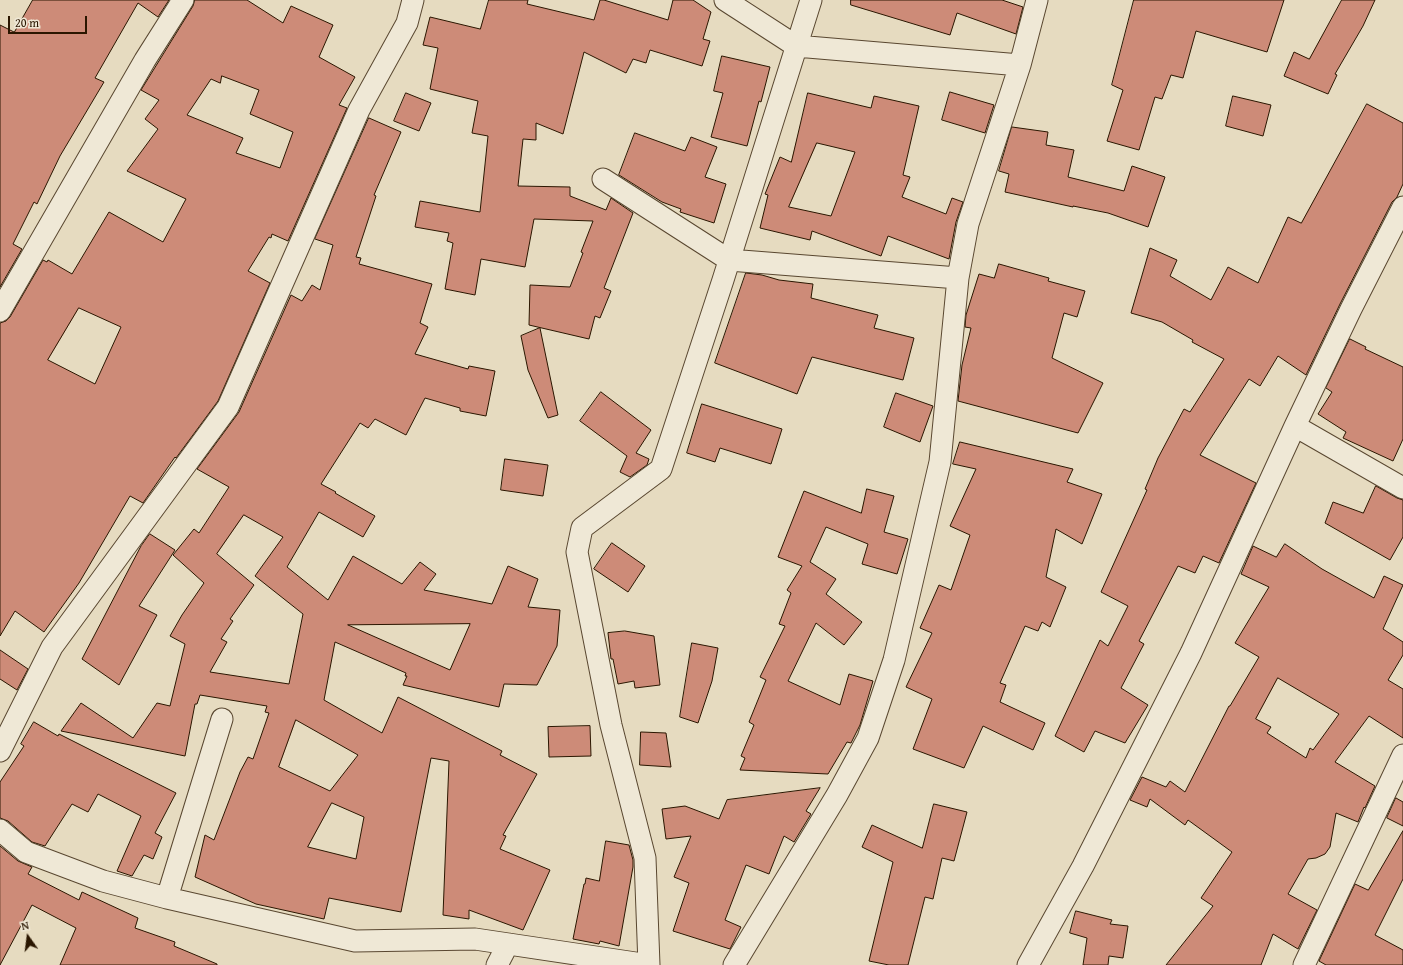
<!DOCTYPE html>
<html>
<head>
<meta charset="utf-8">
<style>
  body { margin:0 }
  #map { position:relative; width:1403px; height:965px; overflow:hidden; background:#e6dbc0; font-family:"Gentium Book Plus",serif }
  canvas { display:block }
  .north { position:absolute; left:8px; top:917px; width:40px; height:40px; -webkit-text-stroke:3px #efe8d6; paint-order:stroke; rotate:346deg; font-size:11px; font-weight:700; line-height:16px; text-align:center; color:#2a1600 }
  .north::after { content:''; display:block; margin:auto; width:14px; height:18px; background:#2a1600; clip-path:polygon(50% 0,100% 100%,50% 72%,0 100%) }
  .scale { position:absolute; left:8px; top:16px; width:79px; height:18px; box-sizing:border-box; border:2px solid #2a1600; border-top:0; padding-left:5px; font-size:12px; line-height:14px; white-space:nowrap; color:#2a1600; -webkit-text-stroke:3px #efe8d6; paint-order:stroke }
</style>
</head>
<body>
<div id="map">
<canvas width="1403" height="965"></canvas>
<div class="north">N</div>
<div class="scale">20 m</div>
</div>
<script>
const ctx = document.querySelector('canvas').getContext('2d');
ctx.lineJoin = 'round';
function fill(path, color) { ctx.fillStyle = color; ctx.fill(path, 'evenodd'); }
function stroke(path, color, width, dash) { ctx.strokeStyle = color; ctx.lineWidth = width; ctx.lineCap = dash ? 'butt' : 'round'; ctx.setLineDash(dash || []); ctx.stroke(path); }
const building = new Path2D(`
  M 33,0 L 169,0 L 158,17 L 138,3 L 95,78 L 104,82 L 60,156 L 37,204 L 34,202 L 13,244 L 22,249 L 0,287 L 0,25 L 14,32 Z
  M 195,0 L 247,0 L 283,23 L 291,6 L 333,25 L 319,57 L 355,77 L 339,105 L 347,108 L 288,241 L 272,234 L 271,238 L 269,237 L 248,271 L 270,283 L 218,401 L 176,458 L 175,457 L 143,503 L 130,496 L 79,583 L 44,632 L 15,611 L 0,636 L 0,323 L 6,321 L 10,317 L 43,260 L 47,262 L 48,260 L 72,274 L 109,212 L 163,242 L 186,199 L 127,171 L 158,129 L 145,119 L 159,100 L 141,90 L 193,6 ZM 222,76 L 259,90 L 250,114 L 293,132 L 280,168 L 236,153 L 243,138 L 187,115 L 211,79 L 220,83 ZM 79,308 L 121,327 L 95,384 L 48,360 Z
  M 489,0 L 528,0 L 527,4 L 594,20 L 600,0 L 604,0 L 668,20 L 673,0 L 693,0 L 711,12 L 703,39 L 710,41 L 702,66 L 650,50 L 646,63 L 633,59 L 626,73 L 584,52 L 563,134 L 536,123 L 536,140 L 523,139 L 518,186 L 570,187 L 570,196 L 606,210 L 611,198 L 633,213 L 604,288 L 611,291 L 600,318 L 595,316 L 589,339 L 529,325 L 530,285 L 570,287 L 583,253 L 581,252 L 593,221 L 534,219 L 525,267 L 481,259 L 475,295 L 445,289 L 453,243 L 447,241 L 449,233 L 415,227 L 420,201 L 480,212 L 488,136 L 472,133 L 478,101 L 430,89 L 438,48 L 423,45 L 430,17 L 480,29 Z
  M 851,0 L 1002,0 L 1023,7 L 1016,34 L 957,13 L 950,35 L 851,5 Z
  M 1134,0 L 1284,0 L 1267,52 L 1196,31 L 1183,78 L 1171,75 L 1162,99 L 1155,97 L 1139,150 L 1107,141 L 1123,90 L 1112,85 Z
  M 1342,0 L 1375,0 L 1363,26 L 1335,74 L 1337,75 L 1328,94 L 1284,76 L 1294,52 L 1309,59 Z
  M 722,56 L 770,67 L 761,102 L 759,101 L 747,146 L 711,137 L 723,93 L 714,91 Z
  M 950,92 L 994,105 L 985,133 L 942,120 Z
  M 406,93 L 431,103 L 419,131 L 394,121 Z
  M 808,93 L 871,108 L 874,96 L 919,106 L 903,175 L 910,177 L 902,197 L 946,214 L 952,198 L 963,202 L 956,222 L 949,259 L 888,236 L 881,256 L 812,231 L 810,240 L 760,228 L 768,195 L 765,194 L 780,157 L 791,162 ZM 817,143 L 855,152 L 831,216 L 789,207 Z
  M 1233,96 L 1271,105 L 1263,136 L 1226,126 Z
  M 1367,104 L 1403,123 L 1403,184 L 1397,197 L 1392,202 L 1340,304 L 1306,375 L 1278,356 L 1260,386 L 1249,379 L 1200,455 L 1256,483 L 1219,563 L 1203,556 L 1195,573 L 1178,566 L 1139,641 L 1144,644 L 1121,688 L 1148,705 L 1125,743 L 1095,731 L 1084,752 L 1055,736 L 1100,640 L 1108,646 L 1128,606 L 1101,592 L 1147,490 L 1145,489 L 1158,458 L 1184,409 L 1190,412 L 1224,359 L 1192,342 L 1193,340 L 1162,322 L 1131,313 L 1150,248 L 1177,260 L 1170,276 L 1211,300 L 1228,267 L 1258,283 L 1288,217 L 1301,223 Z
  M 369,118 L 401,132 L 374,195 L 376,196 L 356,257 L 361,258 L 359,264 L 432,284 L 420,323 L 428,327 L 415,354 L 468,369 L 469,366 L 495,371 L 486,416 L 460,411 L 460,408 L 425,398 L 406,435 L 375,419 L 368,428 L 360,423 L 321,484 L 336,492 L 335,493 L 375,516 L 363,537 L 319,512 L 287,567 L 328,600 L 353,556 L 402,584 L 420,562 L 436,574 L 424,590 L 492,604 L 508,566 L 538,579 L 528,607 L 560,610 L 557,646 L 537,685 L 504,684 L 499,707 L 403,685 L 407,676 L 405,676 L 406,673 L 335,642 L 324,700 L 382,733 L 398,697 L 502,751 L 500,755 L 537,774 L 503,835 L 506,836 L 500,849 L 550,870 L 523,930 L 469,910 L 469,919 L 443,915 L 449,761 L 431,758 L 401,912 L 329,898 L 324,919 L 256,904 L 195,877 L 205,835 L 214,840 L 240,772 L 248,757 L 253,759 L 269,713 L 265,712 L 267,706 L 200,695 L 197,704 L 195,704 L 185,756 L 61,731 L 81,703 L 133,738 L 157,703 L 170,706 L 185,644 L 170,636 L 182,615 L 204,583 L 173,555 L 194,529 L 199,533 L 229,487 L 197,469 L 239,412 L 291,295 L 302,301 L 312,285 L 320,290 L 333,245 L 315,239 ZM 244,515 L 283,537 L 255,576 L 303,614 L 289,684 L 210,672 L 227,642 L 221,639 L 233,621 L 230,619 L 254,585 L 217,554 ZM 470,624 L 450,670 L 348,625 ZM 296,720 L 358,755 L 330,791 L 279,767 ZM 332,803 L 364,817 L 356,859 L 308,847 Z
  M 1012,127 L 1048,132 L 1046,145 L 1074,150 L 1068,177 L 1124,191 L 1132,166 L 1165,177 L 1148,227 L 1108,213 L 1073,206 L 1073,207 L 1005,192 L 1009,174 L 999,171 Z
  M 635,133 L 685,151 L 691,137 L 717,147 L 705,177 L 726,184 L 714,223 L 680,212 L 681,209 L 662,202 L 619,175 Z
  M 999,264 L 1049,278 L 1048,281 L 1085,291 L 1077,317 L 1064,313 L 1052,358 L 1103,383 L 1078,433 L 958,401 L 962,365 L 971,328 L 965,327 L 966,315 L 979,274 L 994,278 Z
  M 746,273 L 762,275 L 779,280 L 813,284 L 811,298 L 878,315 L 874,328 L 914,338 L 903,380 L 812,357 L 797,394 L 715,363 Z
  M 540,328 L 558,415 L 548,418 L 528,370 L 521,336 Z
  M 1350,339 L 1366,347 L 1365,349 L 1403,367 L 1403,439 L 1393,461 L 1343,438 L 1346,432 L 1318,414 L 1332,392 L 1326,388 Z
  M 601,392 L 651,430 L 636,453 L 649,459 L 647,465 L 630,477 L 620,472 L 627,456 L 580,421 Z
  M 896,393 L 933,406 L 920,442 L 884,427 Z
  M 702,404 L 782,429 L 771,464 L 720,448 L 715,462 L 687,453 Z
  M 960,442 L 1073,469 L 1067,482 L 1102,494 L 1082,544 L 1056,529 L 1046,577 L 1066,587 L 1050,627 L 1042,622 L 1038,631 L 1025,626 L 1000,683 L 1006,685 L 1000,702 L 1045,723 L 1033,750 L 983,726 L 964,768 L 913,749 L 932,699 L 906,687 L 932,633 L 920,628 L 939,585 L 951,590 L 970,535 L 950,526 L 976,469 L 953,464 Z
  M 505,459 L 548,465 L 543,496 L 501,490 Z
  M 1376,486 L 1397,498 L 1403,500 L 1403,537 L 1390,560 L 1325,523 L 1333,502 L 1363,513 Z
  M 867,489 L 894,496 L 884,532 L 908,539 L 897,574 L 862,564 L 868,544 L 826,527 L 810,562 L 836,579 L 826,594 L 862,622 L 844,645 L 816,623 L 788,681 L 840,705 L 849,674 L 873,681 L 860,725 L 851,743 L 847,742 L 828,774 L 740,770 L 745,758 L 741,756 L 754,725 L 749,722 L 766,680 L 760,677 L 785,626 L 779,624 L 791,593 L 787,590 L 802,566 L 778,557 L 804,491 L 861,513 Z
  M 150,534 L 175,550 L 139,606 L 157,615 L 119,685 L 82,659 L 141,546 Z
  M 612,543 L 645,566 L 628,592 L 594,569 Z
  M 1285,544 L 1322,569 L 1374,598 L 1384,576 L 1403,585 L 1383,629 L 1403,642 L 1403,655 L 1388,680 L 1403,689 L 1403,738 L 1369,716 L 1335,762 L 1375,786 L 1365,808 L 1364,807 L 1358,822 L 1336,813 L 1330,847 L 1325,854 L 1316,858 L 1308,859 L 1288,894 L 1317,910 L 1298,949 L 1273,934 L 1261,965 L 1166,965 L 1213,906 L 1201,898 L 1232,852 L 1188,820 L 1185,825 L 1150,799 L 1147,807 L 1130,800 L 1142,777 L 1166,787 L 1170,781 L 1185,792 L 1229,706 L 1230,706 L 1259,657 L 1235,643 L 1269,587 L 1241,574 L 1253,546 L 1276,557 ZM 1278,678 L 1339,714 L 1313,750 L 1310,748 L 1306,758 L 1267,733 L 1271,727 L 1256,719 Z
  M 625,631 L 654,636 L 660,685 L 635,688 L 634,681 L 618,684 L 613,659 L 611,659 L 608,633 Z
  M 692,643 L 718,648 L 712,681 L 698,723 L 680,717 Z
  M 0,650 L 28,669 L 17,690 L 0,679 Z
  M 34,722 L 58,736 L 59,734 L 176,793 L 155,833 L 162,837 L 153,859 L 144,855 L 132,876 L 117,871 L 141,816 L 98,794 L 88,812 L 72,804 L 45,846 L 32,842 L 8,821 L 0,818 L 0,782 L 24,746 L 21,744 Z
  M 590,726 L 591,756 L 549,757 L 548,727 Z
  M 641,732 L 666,733 L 671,767 L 640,765 Z
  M 820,788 L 806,811 L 811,814 L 794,842 L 784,836 L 769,874 L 746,865 L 725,920 L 741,927 L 730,949 L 673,931 L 689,883 L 674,877 L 691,836 L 666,839 L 662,809 L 685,806 L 719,819 L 727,800 Z
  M 1396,798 L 1403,802 L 1403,826 L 1387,818 Z
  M 934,804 L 967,812 L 954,861 L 942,858 L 933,899 L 925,897 L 908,965 L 889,965 L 869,961 L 893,862 L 862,847 L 872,825 L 922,848 Z
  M 1403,831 L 1403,879 L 1375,935 L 1403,950 L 1403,965 L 1326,965 L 1319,961 L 1355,884 L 1368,890 Z
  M 606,841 L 629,845 L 633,860 L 633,867 L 619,946 L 600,941 L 599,944 L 573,939 L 584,884 L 585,884 L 586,878 L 599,881 Z
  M 0,846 L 18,861 L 32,867 L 28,874 L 79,900 L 82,892 L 138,918 L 135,928 L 175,942 L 174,946 L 217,964 L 217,965 L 60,965 L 76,928 L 32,905 L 0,965 Z
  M 1076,911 L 1112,920 L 1110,924 L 1128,926 L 1123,958 L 1109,956 L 1108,965 L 1083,965 L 1087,938 L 1070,933 Z`);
const street = new Path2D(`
  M 725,0 L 796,46 L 1020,65 L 1037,0
  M 603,179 L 729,260 L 958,278
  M 0,311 L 145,60 L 183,0
  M 1295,426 L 1403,488
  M 0,751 L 52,647 L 228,407 L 359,110 L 407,23 L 413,0
  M 0,830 L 26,852 L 103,881 L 167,898 L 355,941 L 475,939 L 649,965
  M 167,898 L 222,719
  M 497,965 L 508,944
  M 649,965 L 645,858 L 611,725 L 577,552 L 582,528 L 661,469 L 723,280 L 811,0
  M 734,965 L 837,795 L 868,738 L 894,660 L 940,462 L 958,278 L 968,224 L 1020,65
  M 1028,965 L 1083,866 L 1191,653 L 1295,426 L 1351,309 L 1403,207
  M 1304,965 L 1403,755`);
fill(building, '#cd8b78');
stroke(building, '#2a1600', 1);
stroke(street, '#594730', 23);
stroke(street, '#efe8d6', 21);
</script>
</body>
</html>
